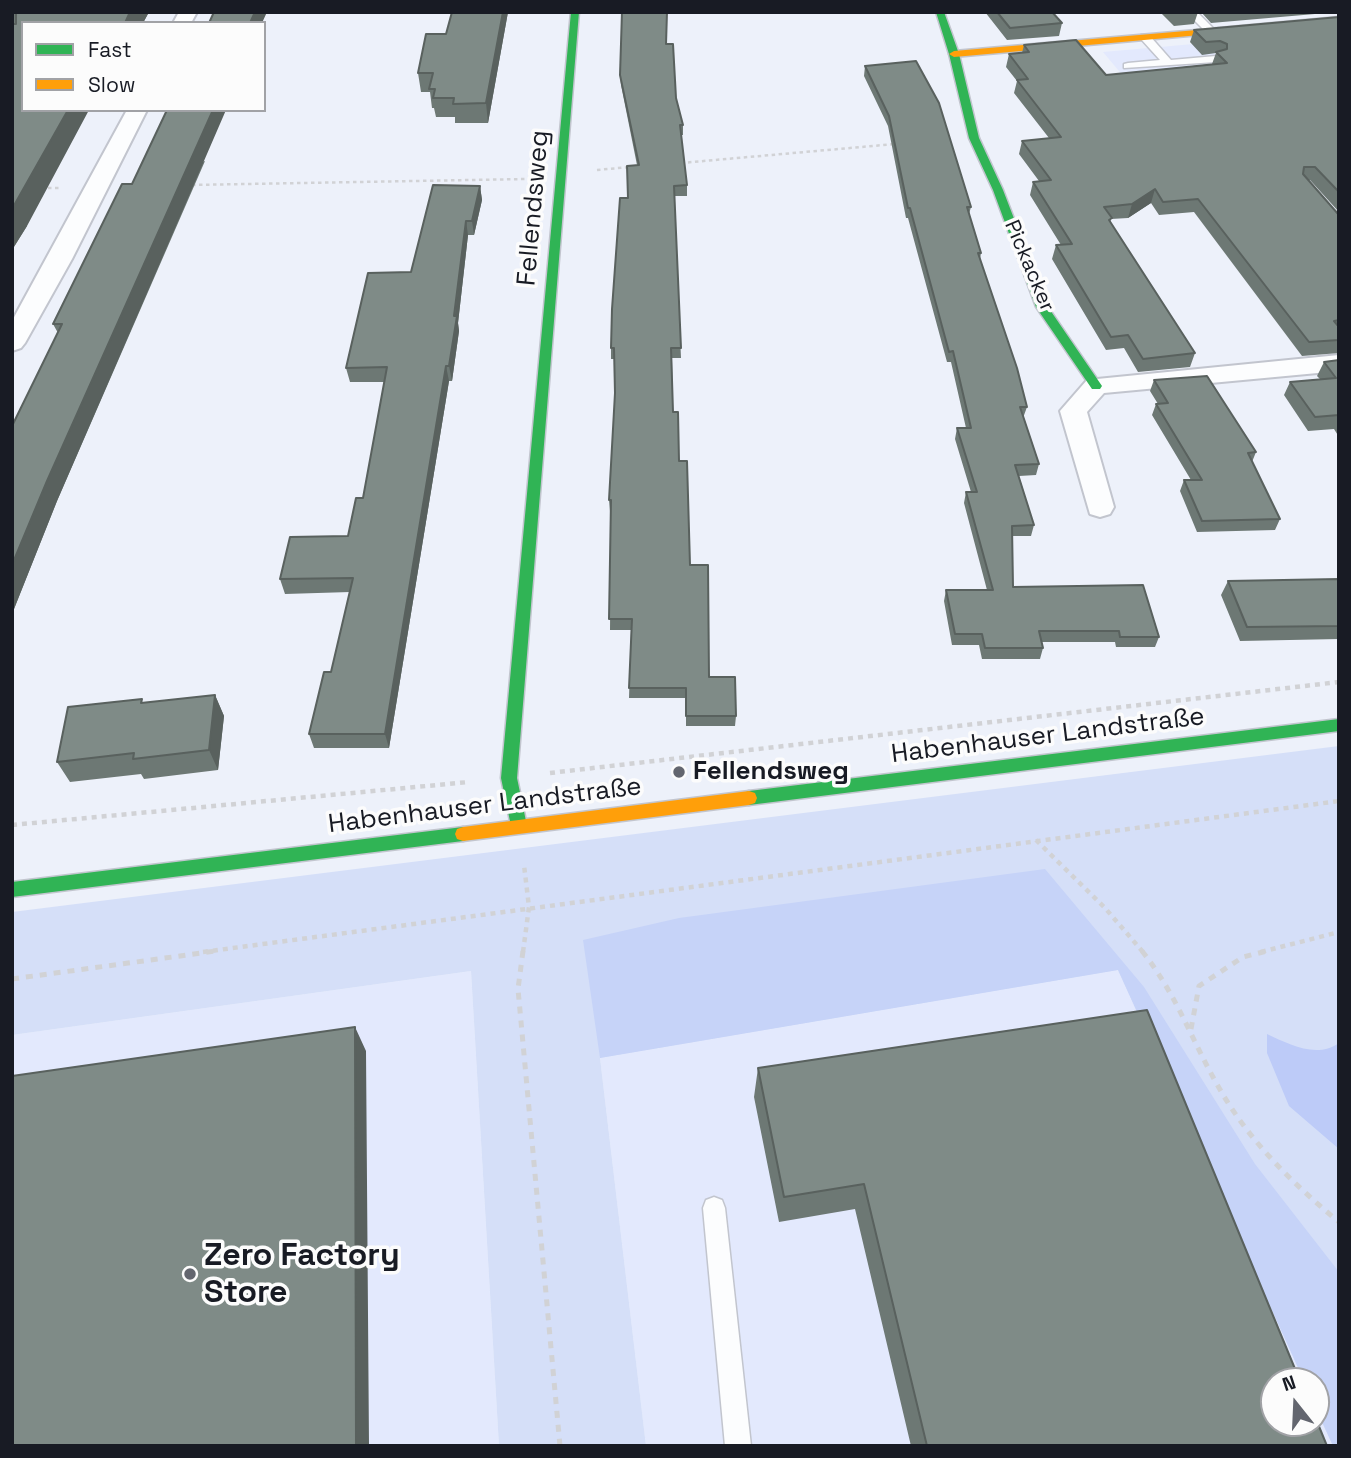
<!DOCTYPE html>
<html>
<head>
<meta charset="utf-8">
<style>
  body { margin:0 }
  #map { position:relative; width:1351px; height:1458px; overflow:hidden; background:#edf1fa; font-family:"Space Grotesk",sans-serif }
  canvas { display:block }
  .frame { position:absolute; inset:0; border:14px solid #181b24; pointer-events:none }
  .legend { position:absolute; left:21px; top:21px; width:245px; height:91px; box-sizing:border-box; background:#fcfcfc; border:2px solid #a1a2a6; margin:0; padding:9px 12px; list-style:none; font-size:21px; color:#181b24 }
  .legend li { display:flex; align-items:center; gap:14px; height:35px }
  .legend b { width:35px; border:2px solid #a1a2a6 }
  .north { position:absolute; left:1260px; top:1367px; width:70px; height:70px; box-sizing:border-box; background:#fcfcfc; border:2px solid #a1a2a6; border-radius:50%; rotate:342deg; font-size:19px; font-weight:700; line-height:28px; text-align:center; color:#181b24 }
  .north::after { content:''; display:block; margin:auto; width:24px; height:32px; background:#63666f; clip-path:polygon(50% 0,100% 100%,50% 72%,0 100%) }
</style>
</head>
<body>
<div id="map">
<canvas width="1351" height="1458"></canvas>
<div class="frame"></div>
<ul class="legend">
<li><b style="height:9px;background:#30b455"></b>Fast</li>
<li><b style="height:9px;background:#ff9f0a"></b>Slow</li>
</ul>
<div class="north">N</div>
</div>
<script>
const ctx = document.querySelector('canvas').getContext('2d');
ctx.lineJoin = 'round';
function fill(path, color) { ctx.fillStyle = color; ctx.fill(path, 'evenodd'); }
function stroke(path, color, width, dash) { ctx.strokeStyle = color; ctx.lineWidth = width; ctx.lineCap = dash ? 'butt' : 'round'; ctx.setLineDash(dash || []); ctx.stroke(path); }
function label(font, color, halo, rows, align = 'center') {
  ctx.font = font + ' "Space Grotesk",sans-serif'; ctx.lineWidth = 7; ctx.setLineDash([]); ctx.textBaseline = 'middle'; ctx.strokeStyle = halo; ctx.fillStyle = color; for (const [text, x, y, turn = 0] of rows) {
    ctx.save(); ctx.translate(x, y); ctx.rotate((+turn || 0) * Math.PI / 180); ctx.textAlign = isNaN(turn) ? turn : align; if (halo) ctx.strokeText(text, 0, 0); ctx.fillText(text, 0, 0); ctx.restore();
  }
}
const built = new Path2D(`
  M 1205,43 L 1235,74 L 1129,83 L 1103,52 Z
  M 1118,970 L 1304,1381 L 1274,1381 L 1274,1423 L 1316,1423 L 1316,1409 L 1333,1446 L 646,1446 L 600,1058 Z
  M 471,971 L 499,1446 L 12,1446 L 12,1035 Z`);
const green = new Path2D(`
  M 1339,746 L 1339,1446 L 1333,1446 L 1316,1409 L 1316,1381 L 1304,1381 L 1118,970 L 600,1058 L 646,1446 L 499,1446 L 471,971 L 12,1035 L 12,912 Z`);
const forest = new Path2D(`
  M 1045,869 L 1144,987 L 1255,1164 L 1339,1272 L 1339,1446 L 1333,1446 L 1316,1409 L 1316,1381 L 1304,1381 L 1118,970 L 600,1058 L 583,940 L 679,918 Z`);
const water = new Path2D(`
  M 1267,1034 C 1289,1044 1316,1059 1339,1043 L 1339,1149 L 1289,1106 L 1267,1053 Z`);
const pathFar2 = new Path2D(`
  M 681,163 L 895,144
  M 597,170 L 630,167
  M 192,185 L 526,179
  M 41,188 L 60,188`);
const pathFar1 = new Path2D(`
  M 550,773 L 1339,682
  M 12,825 L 469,782
  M 1036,840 L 1105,908 L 1143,952
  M 203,952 L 1339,801
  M 523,952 L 529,907 L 524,865
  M 1261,952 L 1339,932`);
const path = new Path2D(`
  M 523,951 L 518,989 L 560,1446
  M 1142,951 C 1177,995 1191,1039 1218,1086 C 1248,1140 1292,1183 1339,1222
  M 12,979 L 216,951
  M 1191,1029 L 1199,986 L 1243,957 L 1267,951`);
const lane = new Path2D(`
  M 1186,12 L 1197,12 L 1216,31 L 1207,33 Z
  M 1141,35 L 1149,35 L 1171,60 L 1216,56 L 1221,59 L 1216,62 L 1124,68 L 1124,64 L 1128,63 L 1160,60 L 1141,39 Z
  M 714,1197 L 722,1200 L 725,1208 L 751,1446 L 725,1446 L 703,1208 L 706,1200 Z`);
const street = new Path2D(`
  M 179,12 L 197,12 L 191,23 L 173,23 Z
  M 127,110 L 147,110 L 72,259 L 25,343 L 21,348 L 12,351 L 12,321 Z
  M 1339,355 L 1339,371 L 1104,393 L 1087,412 L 1114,507 L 1110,514 L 1100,517 L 1090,514 L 1060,411 L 1087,380 Z`);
const fast = new Path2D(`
  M 571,12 L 579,12 L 517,778 L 527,826 L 525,831 L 519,833 L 513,831 L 511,826 L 501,778 Z
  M 936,12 L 944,12 L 959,54 L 979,138 L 1003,190 L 1048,307 L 1102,386 L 1100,389 L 1092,389 L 1036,307 L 993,190 L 969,138 L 949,54 Z
  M 1339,17 L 1339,23 L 1197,36 L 1193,33 L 1197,30 Z
  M 1339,719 L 1339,731 L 749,805 L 743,803 L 741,798 L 743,793 L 749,791 Z
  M 463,827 L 469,829 L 471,834 L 469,839 L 463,841 L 12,897 L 12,882 Z`);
const slow = new Path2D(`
  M 1197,30 L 1200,31 L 1200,35 L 954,57 L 949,54 L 954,51 Z
  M 749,791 L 755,793 L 757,798 L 755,803 L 749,805 L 463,841 L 457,839 L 455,834 L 457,829 L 463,827 Z`);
const wall = new Path2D(`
  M 12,12 L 149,12 L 143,23 L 23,23 L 27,226 L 12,250 Z
  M 508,12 L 488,123 L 455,123 L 455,117 L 436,117 L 434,108 L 432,108 L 430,92 L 421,92 L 418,73 L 446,34 Z
  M 985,12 L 1052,12 L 1062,23 L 1059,36 L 1007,40 Z
  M 1160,12 L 1198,12 L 1194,24 L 1174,26 Z
  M 1201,12 L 1338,12 L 1211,23 Z
  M 1339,17 L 1339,212 L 1310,180 L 1308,180 L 1339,215 L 1339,353 L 1302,356 L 1194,212 L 1159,215 L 1151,203 L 1128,218 L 1111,219 L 1110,223 L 1195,353 L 1190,367 L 1138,372 L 1124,348 L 1106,350 L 1052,259 L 1056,245 L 1061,245 L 1030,195 L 1033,182 L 1039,181 L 1019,154 L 1022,141 L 1049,138 L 1014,93 L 1017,81 L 1006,67 L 1009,54 L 1022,53 L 1024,45 L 1106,75 L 1212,64 L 1216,53 L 1202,55 L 1190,42 L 1194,30 Z
  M 667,44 L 676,98 L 683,125 L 683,135 L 681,135 L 687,185 L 687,196 L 674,196 L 681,358 L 672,358 L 673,412 L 690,565 L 709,677 L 736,716 L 735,726 L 686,726 L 686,698 L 629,698 L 631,630 L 610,630 L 611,511 L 610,511 L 609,500 L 615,393 L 614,359 L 611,359 L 611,348 L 628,198 L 637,165 L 621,85 L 620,75 Z
  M 865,66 L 971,207 L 969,214 L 981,253 L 980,259 L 1027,407 L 1023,418 L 1039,464 L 1036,475 L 1019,476 L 1034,525 L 1031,536 L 1012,536 L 1013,587 L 1159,637 L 1155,647 L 1116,647 L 1115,642 L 1042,642 L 1043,648 L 1040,659 L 982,659 L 979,645 L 952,645 L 944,601 L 946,590 L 987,590 L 964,503 L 966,492 L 971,492 L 955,439 L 957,428 L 966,428 L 951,362 L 947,362 L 908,218 L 906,218 L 888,126 L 864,76 Z
  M 205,161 L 57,501 L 14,609 L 12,609 L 12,426 L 58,333 L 53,324 L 132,184 Z
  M 480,186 L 482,200 L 474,235 L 468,235 L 458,323 L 459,331 L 452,381 L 449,381 L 389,748 L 314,748 L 309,734 L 331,672 L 350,592 L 285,594 L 280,579 L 348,536 L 363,498 L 384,382 L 350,382 L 346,368 L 411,272 Z
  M 1339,360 L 1339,437 L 1334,429 L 1308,431 L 1284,395 L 1290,382 L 1320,379 L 1317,376 L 1324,362 Z
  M 1154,380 L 1256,452 L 1252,462 L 1280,519 L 1275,530 L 1197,532 L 1180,491 L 1184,480 L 1191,480 L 1152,415 L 1156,404 L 1158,404 L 1150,391 Z
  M 1339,579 L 1339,639 L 1240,641 L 1221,595 L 1228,581 Z
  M 215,695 L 224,716 L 218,770 L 144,779 L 141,774 L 70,782 L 57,762 L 144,703 Z
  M 758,1068 L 1327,1446 L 911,1446 L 855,1209 L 779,1222 L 754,1097 Z`);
const shadedWall = new Path2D(`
  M 130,12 L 149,12 L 143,23 L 125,23 Z
  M 255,12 L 267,12 L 262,23 L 250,23 Z
  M 503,12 L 508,12 L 488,123 L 486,103 Z
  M 68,110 L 89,110 L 27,226 L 12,250 L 12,209 Z
  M 213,110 L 226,110 L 57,501 L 14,609 L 12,605 L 12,565 L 47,481 Z
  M 480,186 L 482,200 L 474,235 L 472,221 Z
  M 1155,189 L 1151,203 L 1128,218 L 1132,204 Z
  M 466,221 L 468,235 L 458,323 L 459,331 L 452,381 L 449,366 Z
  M 446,366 L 449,381 L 389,748 L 385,734 Z
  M 215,695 L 224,716 L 218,770 L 209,750 Z
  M 355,1027 L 366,1051 L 369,1446 L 356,1446 Z`);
const building = new Path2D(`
  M 16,12 L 130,12 L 125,23 L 23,23 L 23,110 L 68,110 L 12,209 L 12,24 L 16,24 Z
  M 214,12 L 255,12 L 250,23 L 209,23 Z
  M 452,12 L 503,12 L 486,103 L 453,104 L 454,98 L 433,98 L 435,89 L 429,89 L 433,73 L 418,73 L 426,34 L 446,34 Z
  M 622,12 L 667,12 L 666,44 L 673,44 L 676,98 L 683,125 L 680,125 L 687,185 L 674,186 L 681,348 L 671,348 L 673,412 L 678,412 L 679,461 L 687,461 L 690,565 L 708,565 L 709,677 L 735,677 L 736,716 L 686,716 L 686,688 L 629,688 L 632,619 L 609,619 L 611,500 L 609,500 L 615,393 L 614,348 L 611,348 L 612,309 L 620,198 L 628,198 L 627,166 L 639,165 L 620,75 Z
  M 997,12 L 1052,12 L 1062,23 L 1010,28 Z
  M 1339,17 L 1339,192 L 1315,167 L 1304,167 L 1303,174 L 1339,215 L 1339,320 L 1334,321 L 1339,327 L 1339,340 L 1309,342 L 1198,199 L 1163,202 L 1155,189 L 1132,204 L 1104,207 L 1112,218 L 1109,220 L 1195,353 L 1143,359 L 1128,335 L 1111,337 L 1056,245 L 1072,244 L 1033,182 L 1051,180 L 1022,141 L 1061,137 L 1017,80 L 1028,79 L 1009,54 L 1029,52 L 1024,45 L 1076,40 L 1106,75 L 1227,63 L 1216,52 L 1227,49 L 1227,44 L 1220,41 L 1206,42 L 1194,30 Z
  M 916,61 L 939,103 L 971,207 L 967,207 L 981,253 L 978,253 L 1017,368 L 1027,407 L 1020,407 L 1039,464 L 1015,465 L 1034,525 L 1012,526 L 1013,587 L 1143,585 L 1159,637 L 1120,637 L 1119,631 L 1039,631 L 1043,648 L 985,648 L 982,634 L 955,634 L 946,590 L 993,590 L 966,492 L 977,492 L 957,428 L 971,428 L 953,351 L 949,352 L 910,208 L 908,208 L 889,116 L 865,66 Z
  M 167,110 L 213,110 L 47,481 L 12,565 L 12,426 L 62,324 L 53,324 L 122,184 L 132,184 Z
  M 433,185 L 480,186 L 472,221 L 466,221 L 454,316 L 457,316 L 449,366 L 446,366 L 385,734 L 309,734 L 324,672 L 331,672 L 353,578 L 280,579 L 290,537 L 348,536 L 356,498 L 363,498 L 387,367 L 346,368 L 368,273 L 411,272 Z
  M 1339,360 L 1339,415 L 1315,417 L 1290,382 L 1336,378 L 1324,362 Z
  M 1207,376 L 1256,452 L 1248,453 L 1280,519 L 1202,521 L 1184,480 L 1202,480 L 1156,404 L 1168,403 L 1154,380 Z
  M 1339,579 L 1339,626 L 1247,627 L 1228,581 Z
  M 215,695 L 209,750 L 133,759 L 134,753 L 57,762 L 68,707 L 142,699 L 141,703 Z
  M 1147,1010 L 1300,1381 L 1274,1381 L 1274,1423 L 1316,1423 L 1316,1419 L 1327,1446 L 927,1446 L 864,1184 L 784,1197 L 758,1068 Z
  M 355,1027 L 356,1446 L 12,1446 L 12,1076 Z`);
const markers = [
  [679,772,7,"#63666f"],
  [190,1274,7,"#63666f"]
];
const farStreetnames = [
  ["Pickacker",1029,266,67]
];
const streetNames = [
  ["Fellendsweg",534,208,-85],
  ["Habenhauser Landstraße",1048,736,-7],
  ["Habenhauser Landstraße",485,806,-7]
];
const poiNames = [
  ["Fellendsweg",693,772]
];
const nearPoinames = [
  ["Zero Factory",204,1256],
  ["Store",204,1293]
];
fill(built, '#e3e9fd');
fill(green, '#d5dff8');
fill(forest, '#c6d3f8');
fill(water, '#bdcbf8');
stroke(lane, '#c2c5ce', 3);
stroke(street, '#c2c5ce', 4);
stroke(fast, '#c2c5ce', 3);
stroke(slow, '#c2c5ce', 3);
stroke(pathFar2, '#d1d2d5', 2.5, [3.5, 3.5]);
stroke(pathFar1, '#d1d2d5', 4.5, [5, 5]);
stroke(path, '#d1d2d5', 5, [7, 7]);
fill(lane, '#fcfdfe');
fill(street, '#fcfdfe');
fill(fast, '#30b455');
fill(slow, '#ff9f0a');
fill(wall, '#6d7874');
fill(shadedWall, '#59615e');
fill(building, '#7f8b87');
stroke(building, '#59615e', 2);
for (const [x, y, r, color] of markers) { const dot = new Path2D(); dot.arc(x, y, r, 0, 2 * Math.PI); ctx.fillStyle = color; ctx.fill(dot); stroke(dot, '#fcfcfc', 2.5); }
label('21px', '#181b24', '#fcfcfc', farStreetnames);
label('26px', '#181b24', '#fcfcfc', streetNames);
label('bold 26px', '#181b24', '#fcfcfc', poiNames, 'left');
label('bold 32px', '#181b24', '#fcfcfc', nearPoinames, 'left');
</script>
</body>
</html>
